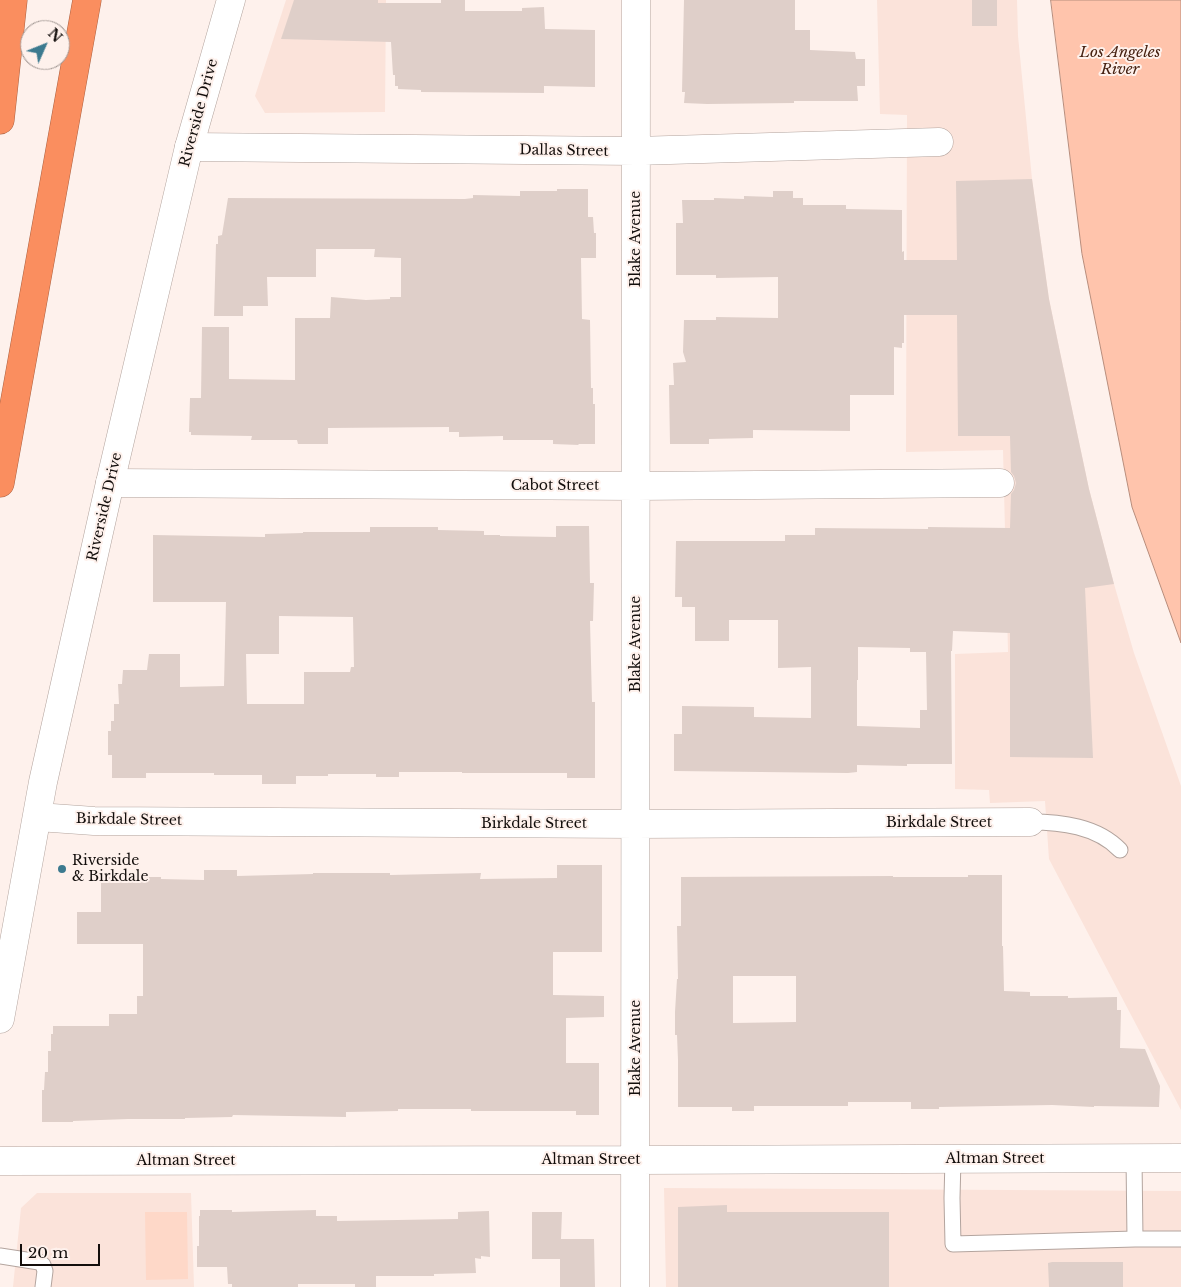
<!DOCTYPE html>
<html>
<head>
<meta charset="utf-8">
<style>
  body { margin:0 }
  #map { position:relative; width:1181px; height:1287px; overflow:hidden; background:#fef1ec; font-family:"Libre Baskerville",serif }
  canvas { display:block }
  .north { position:absolute; left:20px; top:20px; width:50px; height:50px; box-sizing:border-box; background:#fef1ec; border:1px solid #a09692; border-radius:50%; rotate:46deg; font-size:14px; font-weight:700; line-height:20px; text-align:center; color:#130e0c }
  .north::after { content:''; display:block; margin:auto; width:18px; height:22px; background:#3c7a8f; clip-path:polygon(50% 0,100% 100%,50% 72%,0 100%) }
  .scale { position:absolute; left:20px; top:1244px; width:80px; height:22px; box-sizing:border-box; border:2px solid #130e0c; border-top:0; padding-left:6px; font-size:15px; line-height:18px; white-space:nowrap; color:#130e0c; -webkit-text-stroke:4px #fef1ec; paint-order:stroke }
</style>
</head>
<body>
<div id="map">
<canvas width="1181" height="1287"></canvas>
<div class="north">N</div>
<div class="scale">20 m</div>
</div>
<script>
const ctx = document.querySelector('canvas').getContext('2d');
ctx.lineJoin = 'round';
function fill(path, color) { ctx.fillStyle = color; ctx.fill(path, 'evenodd'); }
function stroke(path, color, width, dash) { ctx.strokeStyle = color; ctx.lineWidth = width; ctx.lineCap = dash ? 'butt' : 'round'; ctx.setLineDash(dash || []); ctx.stroke(path); }
function label(font, color, halo, rows, align = 'center') {
  ctx.font = font + ' "Libre Baskerville",serif'; ctx.lineWidth = 4; ctx.setLineDash([]); ctx.textBaseline = 'middle'; ctx.strokeStyle = halo; ctx.fillStyle = color; for (const [text, x, y, turn = 0] of rows) {
    ctx.save(); ctx.translate(x, y); ctx.rotate((+turn || 0) * Math.PI / 180); ctx.textAlign = isNaN(turn) ? turn : align; if (halo) ctx.strokeText(text, 0, 0); ctx.fillText(text, 0, 0); ctx.restore();
  }
}
const built = new Path2D(`
  M 286,0 L 386,0 L 385,112 L 265,113 L 255,96 Z
  M 877,0 L 1017,0 L 1018,36 L 1032,179 L 1049,299 L 1061,357 L 1089,489 L 1114,584 L 1134,653 L 1181,786 L 1181,1110 L 1049,859 L 1045,801 L 990,803 L 989,790 L 955,789 L 955,654 L 1008,652 L 1003,450 L 906,452 L 907,115 L 880,114 Z
  M 664,1188 L 1181,1191 L 1181,1287 L 666,1287 Z
  M 37,1193 L 191,1193 L 194,1287 L 13,1287 L 21,1208 Z`);
const green = new Path2D(`
  M 145,1212 L 187,1212 L 188,1279 L 146,1280 Z`);
const water = new Path2D(`
  M 1051,0 L 1181,0 L 1181,643 L 1132,507 L 1082,254 Z`);
const building = new Path2D(`
  M 294,0 L 378,0 L 378,3 L 441,3 L 441,0 L 465,0 L 465,11 L 522,11 L 522,8 L 544,7 L 545,29 L 595,30 L 595,87 L 544,86 L 544,93 L 421,92 L 421,90 L 398,89 L 398,86 L 395,86 L 395,75 L 393,75 L 391,42 L 281,39 Z
  M 684,0 L 795,0 L 795,30 L 810,30 L 810,50 L 855,52 L 856,59 L 865,59 L 865,86 L 857,86 L 858,101 L 794,101 L 794,103 L 707,104 L 684,103 L 685,92 L 682,92 Z
  M 972,0 L 997,0 L 997,26 L 972,26 Z
  M 1032,179 L 1049,299 L 1061,357 L 1089,489 L 1114,584 L 1085,588 L 1093,758 L 1010,757 L 1010,633 L 953,631 L 952,651 L 951,651 L 952,764 L 907,764 L 907,766 L 857,765 L 857,772 L 848,773 L 674,771 L 674,734 L 682,734 L 682,706 L 754,707 L 754,717 L 811,718 L 811,667 L 778,668 L 778,620 L 729,620 L 729,641 L 695,641 L 695,607 L 682,607 L 682,597 L 675,597 L 676,541 L 785,541 L 785,535 L 815,535 L 815,528 L 928,529 L 928,527 L 1010,528 L 1011,494 L 1014,490 L 1016,483 L 1014,476 L 1011,472 L 1010,436 L 958,436 L 957,315 L 904,315 L 904,343 L 902,343 L 902,348 L 894,347 L 894,395 L 850,395 L 850,431 L 753,430 L 753,438 L 709,439 L 709,444 L 670,444 L 669,385 L 674,385 L 673,363 L 686,362 L 683,352 L 684,320 L 716,320 L 716,317 L 778,318 L 778,277 L 716,278 L 716,275 L 676,275 L 676,223 L 683,223 L 682,200 L 714,200 L 714,198 L 744,199 L 744,196 L 773,197 L 773,191 L 793,191 L 793,198 L 803,198 L 803,205 L 846,205 L 846,209 L 902,210 L 902,252 L 904,251 L 904,260 L 957,260 L 956,181 ZM 858,647 L 910,648 L 910,652 L 926,652 L 927,710 L 920,710 L 920,728 L 857,726 L 857,680 L 858,680 Z
  M 557,189 L 588,189 L 588,217 L 593,217 L 594,233 L 596,233 L 596,258 L 581,258 L 582,319 L 590,320 L 591,388 L 593,388 L 593,404 L 595,404 L 595,444 L 578,444 L 579,445 L 553,444 L 553,440 L 503,440 L 503,436 L 459,437 L 459,432 L 449,432 L 449,427 L 328,428 L 328,444 L 298,444 L 297,440 L 251,440 L 252,436 L 191,435 L 191,432 L 189,432 L 190,398 L 201,398 L 202,327 L 229,327 L 229,379 L 295,380 L 295,318 L 330,318 L 331,297 L 366,300 L 390,299 L 390,297 L 401,297 L 401,258 L 374,257 L 375,249 L 316,249 L 316,277 L 267,277 L 268,306 L 243,306 L 243,316 L 214,316 L 216,244 L 218,244 L 218,236 L 222,235 L 228,198 L 465,199 L 473,198 L 473,195 L 520,196 L 520,191 L 557,191 Z
  M 556,526 L 589,526 L 590,583 L 594,583 L 593,621 L 590,621 L 592,702 L 595,702 L 595,778 L 567,778 L 567,773 L 462,773 L 462,772 L 399,772 L 399,777 L 376,777 L 376,774 L 328,774 L 328,776 L 296,776 L 296,784 L 262,784 L 262,775 L 214,775 L 214,773 L 146,773 L 146,778 L 112,778 L 112,755 L 108,755 L 108,731 L 111,731 L 111,721 L 114,721 L 114,704 L 119,704 L 118,684 L 122,684 L 123,670 L 147,670 L 149,654 L 180,654 L 180,687 L 224,686 L 226,602 L 153,602 L 153,535 L 265,537 L 265,534 L 303,533 L 303,532 L 370,532 L 370,527 L 438,527 L 438,530 L 484,531 L 484,535 L 500,535 L 500,536 L 556,537 ZM 279,616 L 353,617 L 354,667 L 351,667 L 350,672 L 304,672 L 304,704 L 247,704 L 246,654 L 279,654 Z
  M 557,865 L 602,865 L 602,952 L 553,952 L 553,995 L 604,996 L 604,1017 L 566,1018 L 566,1063 L 599,1063 L 599,1115 L 576,1115 L 576,1111 L 471,1111 L 471,1109 L 398,1109 L 398,1111 L 346,1112 L 346,1117 L 233,1115 L 232,1117 L 185,1118 L 185,1119 L 128,1119 L 73,1121 L 73,1122 L 42,1122 L 42,1090 L 44,1090 L 45,1072 L 48,1072 L 48,1051 L 51,1051 L 51,1034 L 53,1034 L 53,1026 L 109,1026 L 109,1014 L 137,1014 L 137,996 L 143,996 L 143,944 L 77,944 L 77,912 L 101,912 L 101,877 L 161,877 L 161,879 L 204,880 L 204,870 L 237,870 L 237,876 L 313,874 L 313,873 L 390,873 L 390,875 L 481,873 L 480,879 L 557,878 Z
  M 968,875 L 1002,875 L 1002,946 L 1003,946 L 1004,991 L 1030,992 L 1030,996 L 1068,996 L 1068,998 L 1117,997 L 1117,1010 L 1121,1010 L 1120,1048 L 1145,1049 L 1160,1086 L 1159,1107 L 1094,1106 L 1094,1107 L 1052,1105 L 939,1107 L 939,1109 L 911,1109 L 911,1102 L 848,1102 L 848,1106 L 754,1106 L 754,1111 L 732,1111 L 732,1107 L 678,1107 L 678,1060 L 677,1035 L 675,1035 L 675,1012 L 677,979 L 678,979 L 677,926 L 681,926 L 681,877 L 893,876 L 893,877 L 968,877 ZM 733,976 L 796,976 L 796,1022 L 733,1023 Z
  M 727,1205 L 727,1212 L 889,1212 L 889,1287 L 678,1287 L 678,1207 Z
  M 200,1210 L 232,1210 L 232,1212 L 316,1210 L 316,1216 L 337,1216 L 337,1221 L 458,1219 L 458,1212 L 489,1211 L 490,1257 L 481,1256 L 481,1259 L 475,1258 L 476,1273 L 434,1274 L 434,1276 L 376,1276 L 376,1287 L 355,1287 L 355,1284 L 298,1284 L 298,1287 L 232,1287 L 232,1284 L 228,1284 L 227,1267 L 197,1267 L 197,1246 L 199,1246 L 199,1216 L 200,1216 Z
  M 532,1212 L 562,1212 L 561,1239 L 594,1239 L 595,1287 L 560,1287 L 560,1259 L 532,1259 Z
  M 1052,1262 L 1123,1262 L 1123,1287 L 1049,1287 L 1048,1263 Z`);
const lane = new Path2D(`
  M 1030,822 C 1061,822 1097,826 1120,850
  M 953,1159 L 952,1198 L 953,1244 L 1135,1239 L 1134,1158
  M 1135,1239 L 1181,1239
  M 0,1256 L 39,1262 L 43,1265 L 45,1271 L 43,1287`);
const street = new Path2D(`
  M 189,147 L 636,151 L 939,142
  M 110,483 L 636,486 L 1000,483
  M 38,817 L 94,821 L 635,824 L 1030,822
  M 0,1161 L 636,1160 L 1181,1158
  M 635,1287 L 636,0`);
const secondary = new Path2D(`
  M 0,1019 L 43,782 L 110,483 L 189,147 L 231,0`);
const highway = new Path2D(`
  M 0,120 L 13,0
  M 0,483 L 87,0`);
const markers = [
  [62,869,5,"#3c7a8f"]
];
const streetNames = [
  ["Riverside Drive",199,113,-75],
  ["Dallas Street",564,151,1],
  ["Blake Avenue",636,239,-90],
  ["Cabot Street",555,486],
  ["Riverside Drive",105,507,-77],
  ["Blake Avenue",636,644,-90],
  ["Birkdale Street",129,820,1],
  ["Birkdale Street",939,823],
  ["Birkdale Street",534,824],
  ["Blake Avenue",636,1048,-90],
  ["Altman Street",995,1159],
  ["Altman Street",591,1160],
  ["Altman Street",186,1161]
];
const poiNames = [
  ["Riverside",72,861],
  ["& Birkdale",72,877]
];
const waterNames = [
  ["Los Angeles",1120,53],
  ["River",1120,70]
];
fill(built, '#fbe3da');
fill(green, '#fed8c8');
fill(water, '#ffc4ac');
stroke(water, '#b88d7c', 1);
fill(building, '#dfcfc9');
stroke(lane, '#b3a49e', 17);
stroke(street, '#b3a49e', 29);
stroke(secondary, '#b3a49e', 29);
stroke(highway, '#a96142', 29);
stroke(lane, '#fff', 15);
stroke(street, '#fff', 28);
stroke(secondary, '#fff', 28);
stroke(highway, '#fa8e5f', 28);
for (const [x, y, r, color] of markers) { const dot = new Path2D(); dot.arc(x, y, r, 0, 2 * Math.PI); ctx.fillStyle = color; ctx.fill(dot); stroke(dot, '#fef1ec', 2); }
label('14px', '#130e0c', '#fef1ec', streetNames);
label('14px', '#130e0c', '#fef1ec', poiNames, 'left');
label('italic 15px', '#472212', '#fef1ec', waterNames);
</script>
</body>
</html>
